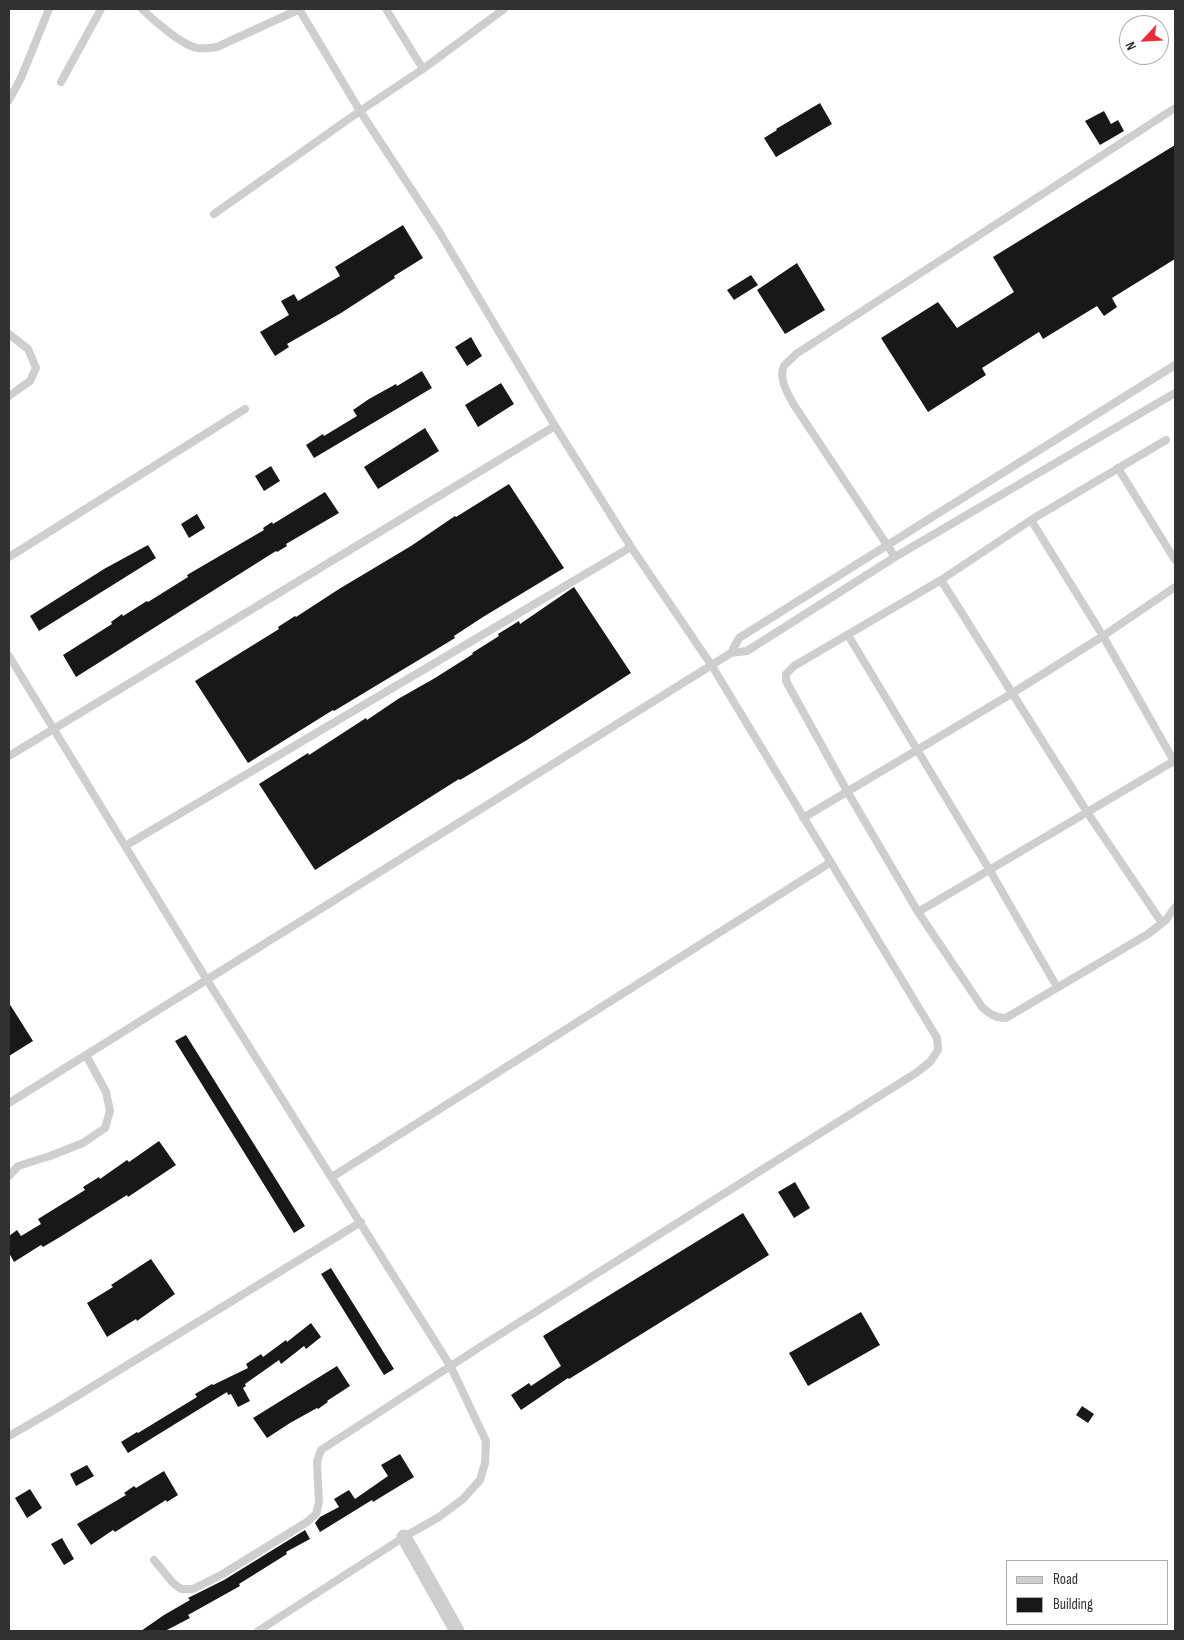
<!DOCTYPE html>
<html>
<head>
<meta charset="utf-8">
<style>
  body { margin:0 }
  #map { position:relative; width:1184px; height:1640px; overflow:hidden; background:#fff; font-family:"Sofia Sans Condensed",sans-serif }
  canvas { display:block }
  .frame { position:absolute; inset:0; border:10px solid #313131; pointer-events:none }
  .legend { position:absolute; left:1006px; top:1560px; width:162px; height:65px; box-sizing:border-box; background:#fff; border:1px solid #adadad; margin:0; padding:6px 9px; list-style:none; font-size:15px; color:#313131 }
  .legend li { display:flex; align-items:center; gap:10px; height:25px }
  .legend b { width:25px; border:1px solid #adadad }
  .north { position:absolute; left:1119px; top:15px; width:50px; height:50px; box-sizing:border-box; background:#fff; border:1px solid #adadad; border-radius:50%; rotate:245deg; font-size:14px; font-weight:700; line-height:20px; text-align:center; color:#313131 }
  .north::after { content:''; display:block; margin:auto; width:18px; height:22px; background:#ed2d3b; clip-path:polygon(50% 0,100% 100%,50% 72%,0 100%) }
</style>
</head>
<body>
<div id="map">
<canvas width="1184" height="1640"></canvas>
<div class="frame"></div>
<ul class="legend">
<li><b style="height:6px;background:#cecece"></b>Road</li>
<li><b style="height:14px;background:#181818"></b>Building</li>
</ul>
<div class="north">N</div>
</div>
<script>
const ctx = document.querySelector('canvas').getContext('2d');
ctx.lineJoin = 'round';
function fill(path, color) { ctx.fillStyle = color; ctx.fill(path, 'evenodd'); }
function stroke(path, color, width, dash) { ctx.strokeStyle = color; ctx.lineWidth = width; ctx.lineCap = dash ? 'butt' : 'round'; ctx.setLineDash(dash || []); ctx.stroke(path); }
const building = new Path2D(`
  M 820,103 L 832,124 L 776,157 L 764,138 L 777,130 L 776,129 Z
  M 1104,111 L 1111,124 L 1118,120 L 1124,131 L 1100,145 L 1085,121 Z
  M 1175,145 L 1175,259 L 1112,298 L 1117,307 L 1104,316 L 1097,306 L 1043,339 L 1039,332 L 982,368 L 986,375 L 928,412 L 881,338 L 938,302 L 957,328 L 1014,292 L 993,257 Z
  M 403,225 L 423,258 L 394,276 L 395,278 L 341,313 L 287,344 L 289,347 L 275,356 L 260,332 L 289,315 L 281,301 L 294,294 L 298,301 L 340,276 L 335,267 Z
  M 797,263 L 825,310 L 785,334 L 757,290 Z
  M 751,275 L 758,285 L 734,300 L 727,290 Z
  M 471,337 L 482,356 L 467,366 L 455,347 Z
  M 422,371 L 432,388 L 314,458 L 306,445 L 323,434 L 324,436 L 357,416 L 353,410 L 369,399 L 396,384 L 397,386 Z
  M 501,383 L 514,404 L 478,427 L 465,405 Z
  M 425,428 L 439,451 L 378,489 L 364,467 Z
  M 271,466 L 280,481 L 264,491 L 255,476 Z
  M 509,484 L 564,568 L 483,617 L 454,636 L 455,638 L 427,655 L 334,711 L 333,710 L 248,763 L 195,681 L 279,629 L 278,627 L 295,616 L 296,617 L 339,589 L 411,546 L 455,516 L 456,517 Z
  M 325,492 L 339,513 L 286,544 L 287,546 L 277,552 L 276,551 L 76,677 L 63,655 L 112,624 L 111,622 L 122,614 L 123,616 L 147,601 L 148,602 L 188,577 L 187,575 L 264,530 L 263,528 L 272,522 L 273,524 Z
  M 197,514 L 205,528 L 189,538 L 181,524 Z
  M 148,545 L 156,558 L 39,631 L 30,616 L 104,569 Z
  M 574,587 L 631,673 L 527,740 L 460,780 L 459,779 L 315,870 L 259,784 L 308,753 L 309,755 L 366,718 L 367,720 L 398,699 L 435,678 L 473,654 L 472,653 L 499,636 L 498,634 L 519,621 L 520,624 Z
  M 9,1003 L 33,1041 L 9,1056 Z
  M 186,1035 L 305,1226 L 294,1233 L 175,1041 Z
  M 159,1141 L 176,1165 L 128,1197 L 127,1195 L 60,1237 L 43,1247 L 41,1245 L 14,1262 L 9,1253 L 9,1236 L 17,1230 L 21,1236 L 41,1224 L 38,1219 L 85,1190 L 83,1187 L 99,1177 L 100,1179 L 127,1160 L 129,1162 Z
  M 795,1182 L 810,1208 L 794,1218 L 778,1192 Z
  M 743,1213 L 769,1255 L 569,1379 L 568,1378 L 521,1410 L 511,1395 L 529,1383 L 531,1386 L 561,1366 L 543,1336 Z
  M 151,1259 L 175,1294 L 137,1321 L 136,1319 L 107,1337 L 87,1303 L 113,1287 L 111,1285 Z
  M 331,1268 L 394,1369 L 384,1375 L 321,1274 Z
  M 861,1312 L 880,1345 L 808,1386 L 789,1353 Z
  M 311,1323 L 321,1337 L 306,1349 L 304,1346 L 281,1364 L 279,1360 L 245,1384 L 246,1386 L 243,1388 L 250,1401 L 238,1407 L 231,1394 L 228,1395 L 227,1392 L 128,1453 L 121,1442 L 137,1432 L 138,1433 L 197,1397 L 195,1394 L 212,1384 L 213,1385 L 248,1368 L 246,1364 L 261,1354 L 263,1357 L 286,1340 L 287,1342 Z
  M 337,1366 L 350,1386 L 327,1401 L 328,1402 L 318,1409 L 317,1408 L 290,1423 L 267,1438 L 253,1418 Z
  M 1082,1406 L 1094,1414 L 1088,1423 L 1076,1415 Z
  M 400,1454 L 414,1477 L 373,1502 L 372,1500 L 320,1532 L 315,1523 L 320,1517 L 339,1507 L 334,1499 L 349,1490 L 355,1499 L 388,1476 L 381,1465 Z
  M 87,1465 L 94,1476 L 76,1486 L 70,1474 Z
  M 164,1471 L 178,1495 L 167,1502 L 166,1500 L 115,1532 L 113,1530 L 91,1545 L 77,1524 L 126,1495 L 124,1493 L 134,1486 L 136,1488 Z
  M 30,1489 L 42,1508 L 27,1518 L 15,1498 Z
  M 305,1530 L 310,1539 L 286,1552 L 287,1554 L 239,1584 L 240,1586 L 188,1615 L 190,1618 L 165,1631 L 141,1631 L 164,1615 L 190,1600 L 188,1598 L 224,1580 Z
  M 62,1538 L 74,1559 L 64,1565 L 51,1544 Z`);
const lane = new Path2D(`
  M 142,9 C 153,20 182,45 197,48 C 204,49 211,48 217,47 L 300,9
  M 386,9 L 423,69
  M 61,82 L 101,9
  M 9,100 L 21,78 L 49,9
  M 214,214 L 360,111 L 423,69 L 504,9
  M 9,334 L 28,349 L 36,368 L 30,381 L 9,396
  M 1166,440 L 1031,520 L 941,580 L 794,666 L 786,674 L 786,681 L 847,791 L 918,912 L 982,1007 C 990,1014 995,1018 1006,1018 L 1148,934 L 1166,920 L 1175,907
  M 1118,468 L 1175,560
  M 1031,520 L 1103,636 L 1175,763
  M 9,557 L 245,409
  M 895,557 L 794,405 C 788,394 778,378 784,366 C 787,362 793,358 796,354 L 1175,108
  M 941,580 L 1087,812 L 1162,923
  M 848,635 L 989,869 L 1057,987
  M 731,653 L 739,638 L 1175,365
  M 9,656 L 207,980 L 451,1367 L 486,1441 L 485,1463 L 480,1480 L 463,1499 L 439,1517 L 404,1537 L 258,1631
  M 9,756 L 555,426
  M 803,818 L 1011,694 L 1103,636 L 1175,587
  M 125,846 L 631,547
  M 918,912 L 1174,761
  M 9,1103 L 731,653 L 747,651 L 895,557 L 1175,393
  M 9,1176 L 18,1166 L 50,1156 L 83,1143 L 105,1128 L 110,1111 L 106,1092 L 86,1055
  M 332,1177 L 831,862
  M 9,1436 L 54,1410 L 361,1222
  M 154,1560 L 173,1583 L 181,1589 L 193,1589 L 221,1575 L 307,1522 L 316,1514 L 319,1502 L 317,1461 L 321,1450 L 483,1345 L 916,1073 L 930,1062 L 938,1050 L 937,1038 L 925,1018 L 712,666 L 631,547 L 555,426 L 440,233 L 360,111 L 299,9`);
const street = new Path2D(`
  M 404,1537 L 457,1631`);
fill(building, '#181818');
stroke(lane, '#cecece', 8);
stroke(street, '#cecece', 15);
</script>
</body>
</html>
